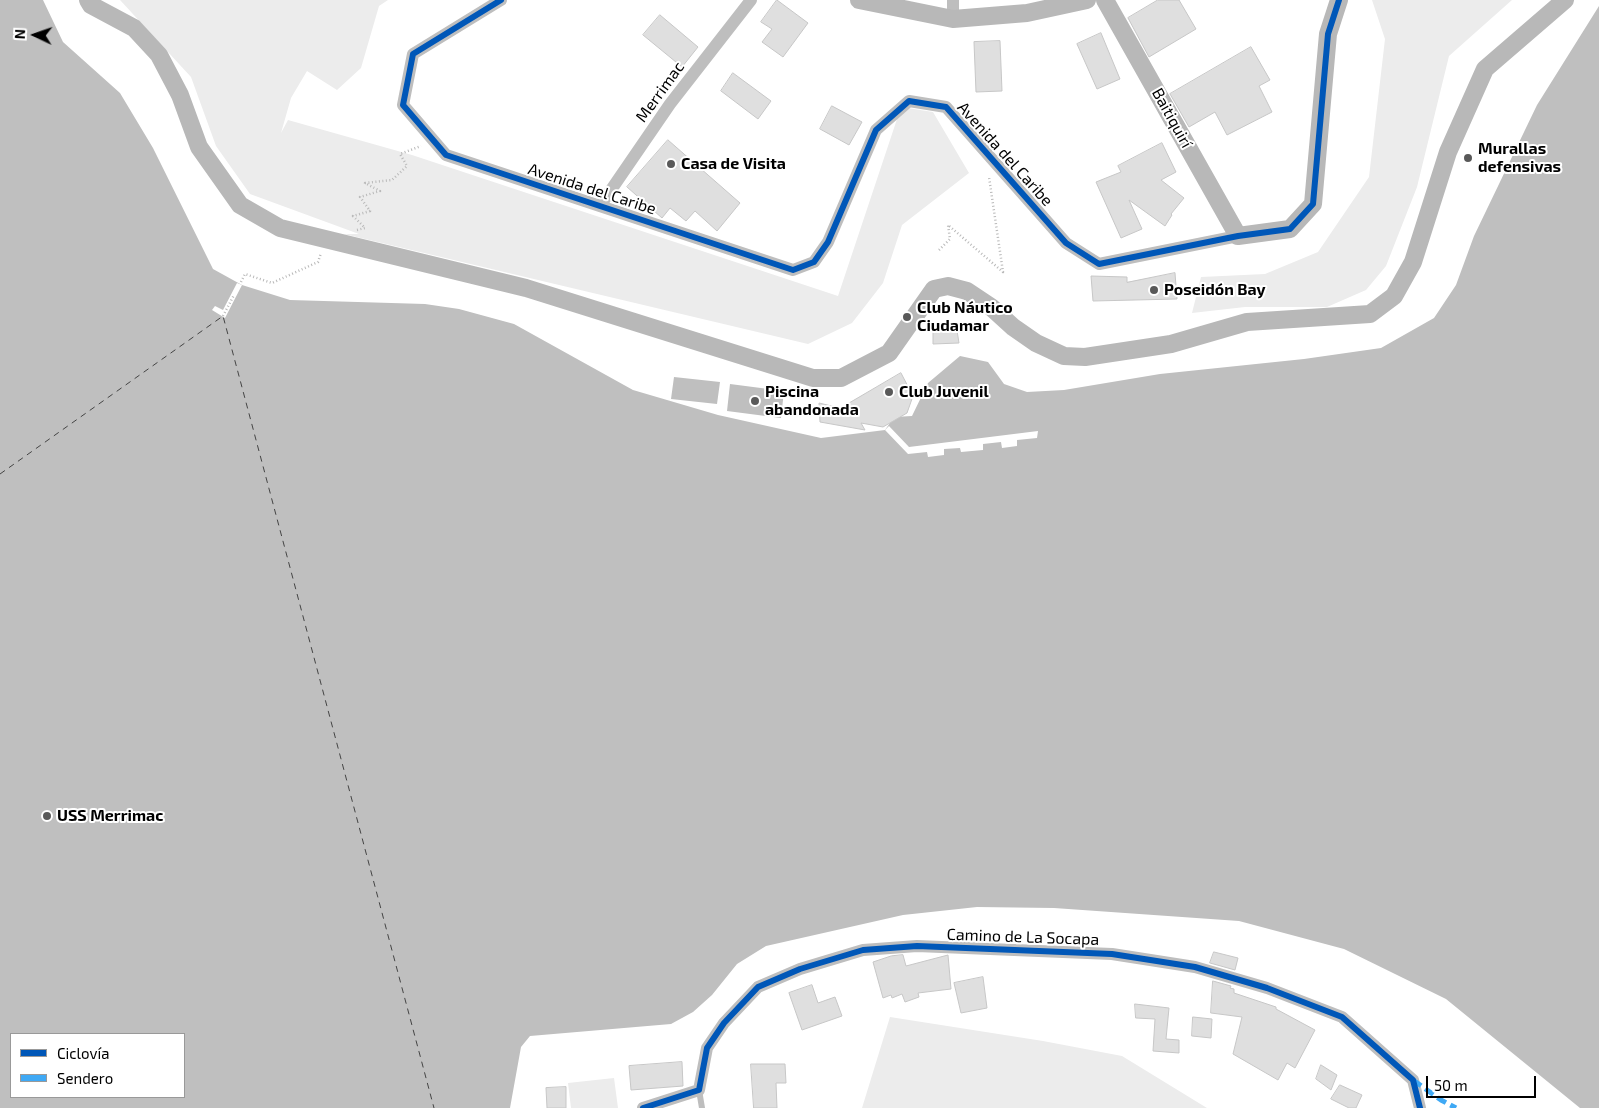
<!DOCTYPE html>
<html>
<head>
<meta charset="utf-8">
<style>
  body { margin:0 }
  #map { position:relative; width:1599px; height:1108px; overflow:hidden; background:#fff; font-family:"Exo 2",sans-serif }
  canvas { display:block }
  .legend { position:absolute; left:10px; top:1033px; width:175px; height:65px; box-sizing:border-box; background:#fff; border:1px solid #999; margin:0; padding:6px 9px; list-style:none; font-size:15px; color:#000 }
  .legend li { display:flex; align-items:center; gap:10px; height:25px }
  .legend b { width:25px; border:1px solid #999 }
  .north { position:absolute; left:10px; top:10px; width:50px; height:50px; -webkit-text-stroke:4px #fff; paint-order:stroke; rotate:273deg; font-size:14px; font-weight:700; line-height:20px; text-align:center; color:#000 }
  .north::after { content:''; display:block; margin:auto; width:18px; height:22px; background:#000; clip-path:polygon(50% 0,100% 100%,50% 72%,0 100%) }
  .scale { position:absolute; left:1426px; top:1076px; width:110px; height:22px; box-sizing:border-box; border:2px solid #000; border-top:0; padding-left:6px; font-size:15px; line-height:18px; white-space:nowrap; color:#000; -webkit-text-stroke:4px #fff; paint-order:stroke }
</style>
</head>
<body>
<div id="map">
<canvas width="1599" height="1108"></canvas>
<ul class="legend">
<li><b style="height:6px;background:#0057b8"></b>Ciclovía</li>
<li><b style="height:6px;background:#3fa9f5"></b>Sendero</li>
</ul>
<div class="north">N</div>
<div class="scale">50 m</div>
</div>
<script>
const ctx = document.querySelector('canvas').getContext('2d');
ctx.lineJoin = 'round';
function fill(path, color) { ctx.fillStyle = color; ctx.fill(path, 'evenodd'); }
function stroke(path, color, width, dash) { ctx.strokeStyle = color; ctx.lineWidth = width; ctx.lineCap = dash ? 'butt' : 'round'; ctx.setLineDash(dash || []); ctx.stroke(path); }
function label(font, color, halo, rows, align = 'center') {
  ctx.font = font + ' "Exo 2",sans-serif'; ctx.lineWidth = 4; ctx.setLineDash([]); ctx.textBaseline = 'middle'; ctx.strokeStyle = halo; ctx.fillStyle = color; for (const [text, x, y, turn = 0] of rows) {
    ctx.save(); ctx.translate(x, y); ctx.rotate((+turn || 0) * Math.PI / 180); ctx.textAlign = isNaN(turn) ? turn : align; if (halo) ctx.strokeText(text, 0, 0); ctx.fillText(text, 0, 0); ctx.restore();
  }
}
const green = new Path2D(`
  M 120,0 L 388,0 L 379,6 L 361,68 L 337,90 L 307,71 L 291,98 L 281,133 L 288,120 L 412,155 L 838,296 L 901,107 L 933,112 L 969,173 L 902,225 L 883,283 L 852,323 L 808,344 L 344,234 L 359,234 L 250,194 L 216,146 L 191,77 Z
  M 1372,0 L 1512,0 L 1449,56 L 1417,187 L 1386,266 L 1366,290 L 1327,307 L 1245,307 L 1192,313 L 1201,277 L 1265,274 L 1318,252 L 1369,177 L 1385,39 Z
  M 890,1017 L 1043,1041 L 1122,1056 L 1207,1108 L 862,1108 Z
  M 614,1078 L 618,1108 L 571,1108 L 568,1083 Z`);
const water = new Path2D(`
  M 0,0 L 43,0 L 63,42 L 120,93 L 153,148 L 213,269 L 242,285 L 290,300 L 425,304 L 459,309 L 514,324 L 633,390 L 718,415 L 821,438 L 885,430 L 894,417 L 912,416 L 928,383 L 960,356 L 988,362 L 1004,384 L 1027,392 L 1064,390 L 1160,374 L 1304,359 L 1381,348 L 1434,318 L 1456,285 L 1474,236 L 1537,105 L 1599,6 L 1599,1108 L 1580,1108 L 1446,999 L 1344,949 L 1239,921 L 1054,908 L 977,907 L 903,915 L 766,946 L 737,964 L 712,995 L 693,1012 L 671,1024 L 530,1036 L 521,1047 L 510,1108 L 0,1108 ZM 11,1034 L 184,1034 L 184,1097 L 11,1097 Z
  M 674,377 L 720,382 L 717,404 L 671,399 Z
  M 730,384 L 784,391 L 781,418 L 727,411 Z`);
const pier = new Path2D(`
  M 237,283 L 242,285 L 225,318 L 212,310 L 215,306 L 223,310 Z
  M 889,426 L 909,447 L 1038,431 L 1037,438 L 1017,440 L 1017,446 L 1002,448 L 1001,442 L 983,444 L 983,450 L 961,452 L 960,448 L 944,449 L 944,455 L 928,457 L 927,452 L 908,454 L 885,430 Z`);
const ferry = new Path2D(`
  M 0,474 L 223,316 L 434,1108`);
const building = new Path2D(`
  M 777,0 L 808,23 L 783,57 L 762,42 L 772,29 L 761,22 Z
  M 1158,0 L 1179,0 L 1196,29 L 1149,57 L 1128,18 Z
  M 660,15 L 698,47 L 682,67 L 643,35 Z
  M 1101,33 L 1120,79 L 1097,89 L 1077,44 Z
  M 1000,41 L 1002,91 L 976,92 L 974,42 Z
  M 1251,47 L 1270,80 L 1259,86 L 1272,112 L 1227,135 L 1215,112 L 1189,127 L 1170,94 Z
  M 733,73 L 771,101 L 758,119 L 721,91 Z
  M 832,106 L 862,122 L 849,145 L 820,129 Z
  M 668,140 L 740,203 L 717,231 L 695,211 L 686,221 L 670,208 L 662,218 L 627,187 Z
  M 1162,143 L 1176,172 L 1161,180 L 1184,198 L 1171,214 L 1172,215 L 1165,226 L 1129,200 L 1142,229 L 1121,238 L 1096,182 L 1121,172 L 1118,166 Z
  M 1175,273 L 1177,299 L 1093,301 L 1091,276 L 1127,277 L 1127,282 Z
  M 956,324 L 959,343 L 933,344 L 933,330 L 938,325 Z
  M 901,373 L 913,396 L 907,413 L 883,427 L 861,423 L 865,430 L 820,422 L 819,403 L 840,408 Z
  M 1214,952 L 1238,958 L 1235,970 L 1210,963 Z
  M 903,955 L 906,966 L 948,955 L 951,989 L 918,993 L 919,997 L 905,1002 L 902,994 L 892,998 L 891,995 L 883,998 L 873,962 L 891,956 Z
  M 983,977 L 987,1008 L 961,1013 L 954,983 Z
  M 1213,981 L 1231,986 L 1230,988 L 1234,989 L 1234,993 L 1276,1007 L 1276,1009 L 1315,1030 L 1295,1068 L 1287,1063 L 1278,1080 L 1233,1054 L 1242,1017 L 1211,1013 Z
  M 812,985 L 818,1003 L 835,997 L 842,1016 L 802,1030 L 789,993 Z
  M 1135,1004 L 1169,1008 L 1166,1039 L 1179,1040 L 1179,1053 L 1153,1051 L 1155,1019 L 1136,1018 Z
  M 1193,1017 L 1212,1019 L 1211,1038 L 1192,1036 Z
  M 682,1062 L 683,1086 L 631,1090 L 629,1066 Z
  M 751,1064 L 785,1064 L 786,1083 L 776,1083 L 777,1108 L 754,1108 Z
  M 1321,1065 L 1337,1075 L 1331,1090 L 1316,1079 Z
  M 1340,1085 L 1362,1095 L 1356,1108 L 1349,1108 L 1331,1099 Z
  M 566,1087 L 566,1108 L 547,1108 L 546,1088 Z`);
const path = new Path2D(`
  M 357,230 L 365,228 L 353,216 L 370,211 L 360,197 L 380,191 L 365,183 L 392,180 L 407,166 L 400,154 L 421,146
  M 939,250 L 950,239 L 948,225 L 1003,272 L 989,177
  M 241,282 L 245,274 L 272,283 L 318,262 L 321,253
  M 223,316 L 234,295`);
const lane = new Path2D(`
  M 699,1090 L 702,1108`);
const street = new Path2D(`
  M 501,0 L 413,54 L 403,105 L 446,155 L 793,270 L 814,262 L 828,242 L 876,130 L 909,101 L 946,107 L 1066,243 L 1099,264 L 1238,236
  M 953,19 L 953,0
  M 600,206 L 670,104 L 751,0
  M 643,1108 L 699,1090 L 707,1048 L 724,1023 L 758,987 L 800,969 L 863,950 L 917,946 L 1112,954 L 1195,967 L 1267,988 L 1342,1017 L 1413,1080 L 1420,1108`);
const secondary = new Path2D(`
  M 88,0 L 91,5 L 134,28 L 159,55 L 180,95 L 199,147 L 240,205 L 280,228 L 526,288 L 813,378 L 841,378 L 889,353 L 934,289 L 948,286 L 967,291 L 991,307 L 1013,327 L 1036,343 L 1064,356 L 1085,357 L 1171,344 L 1247,322 L 1370,314 L 1394,296 L 1413,262 L 1448,152 L 1485,69 L 1565,0
  M 859,0 L 953,19 L 1027,13 L 1087,0
  M 1105,0 L 1238,236 L 1290,229 L 1313,204 L 1328,34 L 1339,0`);
const quiet = new Path2D(`
  M 1413,1080 L 1441,1100 L 1456,1108`);
const cycleway = new Path2D(`
  M 501,0 L 413,54 L 403,105 L 446,155 L 793,270 L 814,262 L 828,242 L 876,130 L 909,101 L 946,107 L 1066,243 L 1099,264 L 1238,236 L 1290,229 L 1313,204 L 1328,34 L 1339,0
  M 643,1108 L 699,1090 L 707,1048 L 724,1023 L 758,987 L 800,969 L 863,950 L 917,946 L 1112,954 L 1195,967 L 1267,988 L 1342,1017 L 1413,1080 L 1420,1108`);
const markers = [
  [1468,158,5,"#595959"],
  [671,164,5,"#595959"],
  [1154,290,5,"#595959"],
  [907,317,5,"#595959"],
  [889,392,5,"#595959"],
  [755,401,5,"#595959"],
  [47,816,5,"#595959"]
];
const streetNames = [
  ["Merrimac",660,92,-54],
  ["Baitiquirí",1172,118,61],
  ["Avenida del Caribe",1005,154,48],
  ["Avenida del Caribe",592,189,18],
  ["Camino de La Socapa",1023,937,2]
];
const poiNames = [
  ["Murallas",1478,149],
  ["defensivas",1478,167],
  ["Casa de Visita",681,164],
  ["Poseidón Bay",1164,290],
  ["Club Náutico",917,308],
  ["Ciudamar",917,326],
  ["Piscina",765,392],
  ["abandonada",765,410],
  ["Club Juvenil",899,392],
  ["USS Merrimac",57,816]
];
fill(green, '#ececec');
fill(water, '#bfbfbf');
fill(pier, '#fff');
stroke(ferry, '#444', 1, [6, 5]);
fill(building, '#dfdfdf');
stroke(building, '#c7c7c7', 1);
stroke(path, '#b9b9b9', 2.5, [1, 2.5]);
stroke(lane, '#bebebe', 6);
stroke(street, '#bebebe', 12);
stroke(secondary, '#b8b8b8', 18);
stroke(quiet, '#3fa9f5', 5, [10, 5]);
stroke(cycleway, '#0057b8', 6);
for (const [x, y, r, color] of markers) { const dot = new Path2D(); dot.arc(x, y, r, 0, 2 * Math.PI); ctx.fillStyle = color; ctx.fill(dot); stroke(dot, '#fff', 2); }
label('16px', '#000', '#fff', streetNames);
label('bold 16px', '#000', '#fff', poiNames, 'left');
</script>
</body>
</html>
